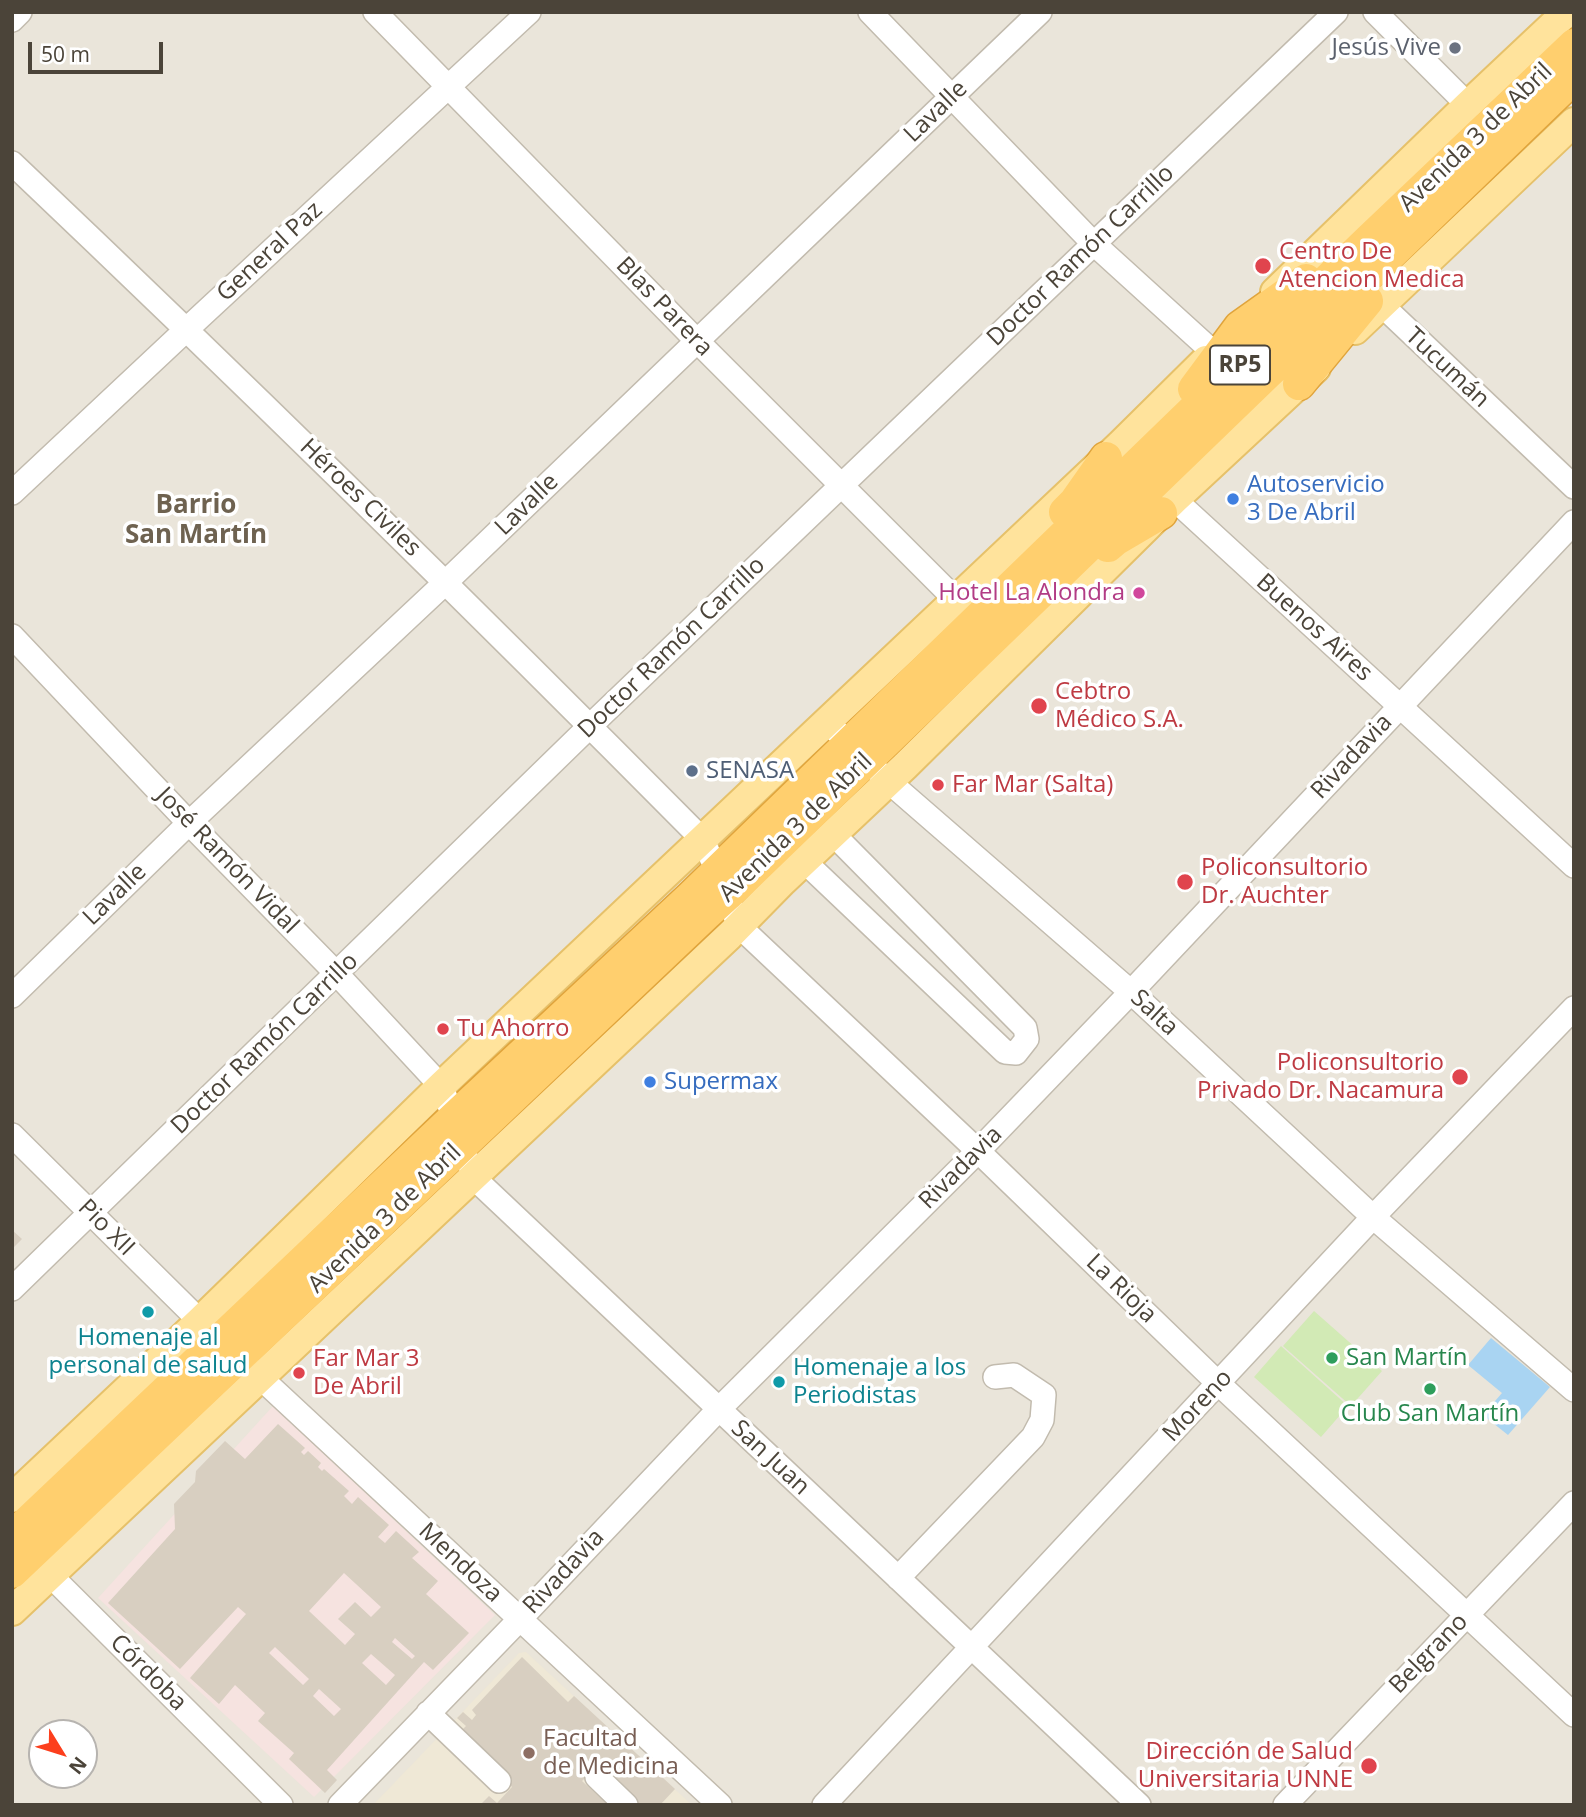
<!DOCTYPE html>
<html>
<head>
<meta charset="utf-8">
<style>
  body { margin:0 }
  #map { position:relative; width:1586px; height:1817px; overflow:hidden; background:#f6f3ec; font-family:"Open Sans",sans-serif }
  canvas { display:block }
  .frame { position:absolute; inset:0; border:14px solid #4b4439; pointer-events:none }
  .north { position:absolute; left:28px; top:1719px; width:70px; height:70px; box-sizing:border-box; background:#fff; border:2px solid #b7b4b0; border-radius:50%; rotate:128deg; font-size:19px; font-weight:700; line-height:28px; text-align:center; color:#4b4439 }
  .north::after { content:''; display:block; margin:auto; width:24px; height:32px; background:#fc3f1d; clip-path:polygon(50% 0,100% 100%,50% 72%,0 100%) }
  .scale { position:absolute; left:28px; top:42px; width:135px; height:32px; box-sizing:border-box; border:4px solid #4b4439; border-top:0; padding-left:9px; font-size:21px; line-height:24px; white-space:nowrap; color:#4b4439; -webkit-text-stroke:5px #fff; paint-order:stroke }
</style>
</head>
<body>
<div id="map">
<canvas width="1586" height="1817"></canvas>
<div class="frame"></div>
<div class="north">N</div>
<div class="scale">50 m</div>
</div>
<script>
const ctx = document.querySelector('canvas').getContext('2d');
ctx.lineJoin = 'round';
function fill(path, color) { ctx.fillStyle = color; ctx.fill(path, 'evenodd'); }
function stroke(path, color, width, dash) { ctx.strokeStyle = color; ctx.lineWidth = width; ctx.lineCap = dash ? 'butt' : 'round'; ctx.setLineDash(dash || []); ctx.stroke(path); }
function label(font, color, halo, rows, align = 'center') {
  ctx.font = font + ' "Open Sans",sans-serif'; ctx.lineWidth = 7; ctx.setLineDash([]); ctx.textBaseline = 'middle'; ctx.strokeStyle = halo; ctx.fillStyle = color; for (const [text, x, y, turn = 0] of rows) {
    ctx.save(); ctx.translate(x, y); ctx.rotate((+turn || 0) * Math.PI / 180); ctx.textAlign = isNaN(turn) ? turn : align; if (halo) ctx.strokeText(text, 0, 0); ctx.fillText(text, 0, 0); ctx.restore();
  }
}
const residential = new Path2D(`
  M 12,12 L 1574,12 L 1574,1805 L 12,1805 ZM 42,1733 L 84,1733 L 84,1775 L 42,1775 Z`);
const education = new Path2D(`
  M 526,1652 L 692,1805 L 373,1805 L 519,1653 Z`);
const medical = new Path2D(`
  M 273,1406 L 495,1615 L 314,1797 L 98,1598 Z`);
const green = new Path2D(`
  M 1314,1311 L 1382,1371 L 1351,1406 L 1283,1346 Z
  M 1281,1346 L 1348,1406 L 1321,1437 L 1254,1377 Z`);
const water = new Path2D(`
  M 1491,1338 L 1550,1387 L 1508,1435 L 1483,1415 L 1502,1393 L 1468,1365 Z`);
const building = new Path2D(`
  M 12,1230 L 22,1239 L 12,1249 Z
  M 278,1424 L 305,1448 L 301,1452 L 304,1455 L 308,1451 L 321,1463 L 318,1467 L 322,1471 L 324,1469 L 349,1491 L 344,1496 L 352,1504 L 358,1497 L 389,1525 L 378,1537 L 385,1543 L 396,1531 L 419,1552 L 412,1558 L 438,1581 L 426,1594 L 469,1633 L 433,1670 L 424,1662 L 327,1770 L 337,1780 L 325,1793 L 289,1759 L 294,1753 L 258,1721 L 265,1713 L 235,1685 L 219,1704 L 190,1678 L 246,1614 L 238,1607 L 180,1669 L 108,1603 L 175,1529 L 174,1504 L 195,1482 L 196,1471 L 225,1441 L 245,1459 ZM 344,1573 L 381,1607 L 371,1617 L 355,1602 L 338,1619 L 355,1634 L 345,1645 L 309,1611 ZM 395,1638 L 415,1656 L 412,1659 L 392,1642 ZM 275,1647 L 309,1679 L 303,1685 L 269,1653 ZM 371,1654 L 395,1675 L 386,1685 L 362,1663 ZM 319,1689 L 341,1709 L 334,1716 L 313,1696 Z
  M 522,1657 L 568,1702 L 574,1696 L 675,1789 L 660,1805 L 635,1805 L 596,1767 L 582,1781 L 608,1805 L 480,1805 L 489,1796 L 497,1803 L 512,1787 L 461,1731 L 466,1726 L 457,1718 L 463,1712 L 472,1720 L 476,1715 L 472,1710 Z`);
const minor = new Path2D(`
  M 375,12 L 697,341 L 956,600
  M 870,12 L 1093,243 L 1213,352
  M 1375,12 L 1468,105
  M 12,20 L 20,12
  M 12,163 C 246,385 475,610 702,839 L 717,870 L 739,926 L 978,1151 L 1219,1384 L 1574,1715
  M 1369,293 L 1574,487
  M 1163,489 L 1574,866
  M 12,493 L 187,329 L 529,12
  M 12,636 L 189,823 L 337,974 L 441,1086 L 459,1129
  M 827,722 L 888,781 L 1131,992 L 1373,1217 L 1574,1390
  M 805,862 L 1005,1052 L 1016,1053 L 1027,1039 L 1025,1028 L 834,835
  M 12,996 L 189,823 L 446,582 L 1040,12
  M 12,1135 L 211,1332
  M 469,1162 L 473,1177 L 1139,1805
  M 12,1289 L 590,726 L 1336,12
  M 249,1367 L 720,1805
  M 40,1565 L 281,1805
  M 898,1578 L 1033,1437 L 1042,1420 L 1044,1395 L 1014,1375 L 995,1377
  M 428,1713 L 499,1781
  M 597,1777 L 626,1805
  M 340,1805 L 520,1619 L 718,1410 L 978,1151 L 1131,992 L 1574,522
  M 824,1805 L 1373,1217 L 1574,1008
  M 1285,1805 L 1574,1503`);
const major = new Path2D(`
  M 1275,292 L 1468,105 L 1567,12
  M 1355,330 L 1574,122
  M 12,1498 L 200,1321 L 441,1086 L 956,600 L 1120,445 L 1206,360
  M 12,1611 L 729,936 L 783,881 L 905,766 L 1174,500 L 1316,368`);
const highway = new Path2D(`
  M 1299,384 L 1367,301
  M 1194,389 L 1240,327 L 1306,280
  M 1065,512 L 1075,502 L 1106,458
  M 1108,546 L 1115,540 L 1161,513
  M 12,1537 L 455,1117 L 690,898 L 1369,240 L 1574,45
  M 12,1572 L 706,914 L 727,895 L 1574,77`);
const markers = [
  [1455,48,7,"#6b7280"],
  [1263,266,9,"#e0444e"],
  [1233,499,7,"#3f7fe0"],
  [1139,593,7,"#d1479c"],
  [1039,706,9,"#e0444e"],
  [692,771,7,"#5c6f8a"],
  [938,785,7,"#e0444e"],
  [1185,882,9,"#e0444e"],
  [443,1029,7,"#e0444e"],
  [1460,1077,9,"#e0444e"],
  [650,1082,7,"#3f7fe0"],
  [148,1312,7,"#0f9aa8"],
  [1332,1358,7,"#2e9e5b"],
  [299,1373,7,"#e0444e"],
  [779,1382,7,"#0f9aa8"],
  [1430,1389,7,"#2e9e5b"],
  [529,1753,7,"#8d6e63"],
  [1369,1766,9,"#e0444e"]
];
const shields = [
  [1240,365,60]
];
const shieldNames = [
  ["RP5",1240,365]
];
const worshipNames = [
  ["Jesús Vive",1441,48]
];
const streetNames = [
  ["Lavalle",936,112,-44],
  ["Avenida 3 de Abril",1476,138,-44],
  ["General Paz",270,252,-43],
  ["Doctor Ramón Carrillo",1081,256,-44],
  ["Blas Parera",664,307,46],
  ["Tucumán",1447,368,43],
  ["Héroes Civiles",360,498,44],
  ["Lavalle",527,505,-44],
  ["Buenos Aires",1314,628,42],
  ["Doctor Ramón Carrillo",672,648,-44],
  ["Rivadavia",1352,757,-47],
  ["Avenida 3 de Abril",796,828,-44],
  ["José Ramón Vidal",227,861,46],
  ["Lavalle",115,895,-44],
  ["Salta",1154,1013,43],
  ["Doctor Ramón Carrillo",265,1044,-44],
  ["Rivadavia",961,1168,-45],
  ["Avenida 3 de Abril",385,1219,-44],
  ["Pio XII",106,1228,45],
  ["La Rioja",1121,1289,44],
  ["Moreno",1198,1406,-47],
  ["San Juan",770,1458,43],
  ["Mendoza",460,1563,43],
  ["Rivadavia",564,1572,-47],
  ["Belgrano",1429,1654,-46],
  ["Córdoba",148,1673,45]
];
const healthNames = [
  ["Centro De",1279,252],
  ["Atencion Medica",1279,280],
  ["Cebtro",1055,692],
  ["Médico S.A.",1055,720],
  ["Far Mar (Salta)",952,785],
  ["Policonsultorio",1201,868],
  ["Dr. Auchter",1201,896],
  ["Tu Ahorro",457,1029],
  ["Policonsultorio",1444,1063,"right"],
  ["Privado Dr. Nacamura",1444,1091,"right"],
  ["Far Mar 3",313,1359],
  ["De Abril",313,1387],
  ["Dirección de Salud",1353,1752,"right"],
  ["Universitaria UNNE",1353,1780,"right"]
];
const shopNames = [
  ["Autoservicio",1247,485],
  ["3 De Abril",1247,513],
  ["Supermax",664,1082]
];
const hotelNames = [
  ["Hotel La Alondra",1125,593]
];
const serviceNames = [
  ["SENASA",706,771]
];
const cultureNames = [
  ["Homenaje al",148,1338],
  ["personal de salud",148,1366],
  ["Homenaje a los",793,1368,"left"],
  ["Periodistas",793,1396,"left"]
];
const leisureNames = [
  ["San Martín",1346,1358],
  ["Club San Martín",1430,1414,"center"]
];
const educationNames = [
  ["Facultad",543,1739],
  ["de Medicina",543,1767]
];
const neighbourhoodNames = [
  ["Barrio",196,506],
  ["San Martín",196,536]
];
fill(residential, '#eae5da');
fill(education, '#efe8d6');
fill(medical, '#f6e3e0');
fill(green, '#d2eab5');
fill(water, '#a9d4f2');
fill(building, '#d8cfc1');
stroke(minor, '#c2bbae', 26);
stroke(major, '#e6c16a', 32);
stroke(highway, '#e0a43c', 35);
stroke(minor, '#fff', 23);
stroke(major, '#ffe39c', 28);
stroke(highway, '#ffcf6e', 32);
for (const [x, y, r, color] of markers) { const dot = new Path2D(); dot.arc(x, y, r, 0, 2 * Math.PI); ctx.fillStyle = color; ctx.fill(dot); stroke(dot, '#fff', 2.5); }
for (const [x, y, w] of shields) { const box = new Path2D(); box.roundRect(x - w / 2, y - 19.5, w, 39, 5); ctx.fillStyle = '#fff'; ctx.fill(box); stroke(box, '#4b4439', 2); }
label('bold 23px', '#4b4439', null, shieldNames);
label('24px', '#5b616d', '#fff', worshipNames, 'right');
label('24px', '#4b4439', '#fff', streetNames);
label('24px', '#be3a42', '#fff', healthNames, 'left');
label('24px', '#366cbe', '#fff', shopNames, 'left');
label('24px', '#b23c85', '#fff', hotelNames, 'right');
label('24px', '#4e5e75', '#fff', serviceNames, 'left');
label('24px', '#0d838f', '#fff', cultureNames);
label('24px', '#27864d', '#fff', leisureNames, 'left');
label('24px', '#785e54', '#fff', educationNames, 'left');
label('bold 26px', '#6e6250', '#fff', neighbourhoodNames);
</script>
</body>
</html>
